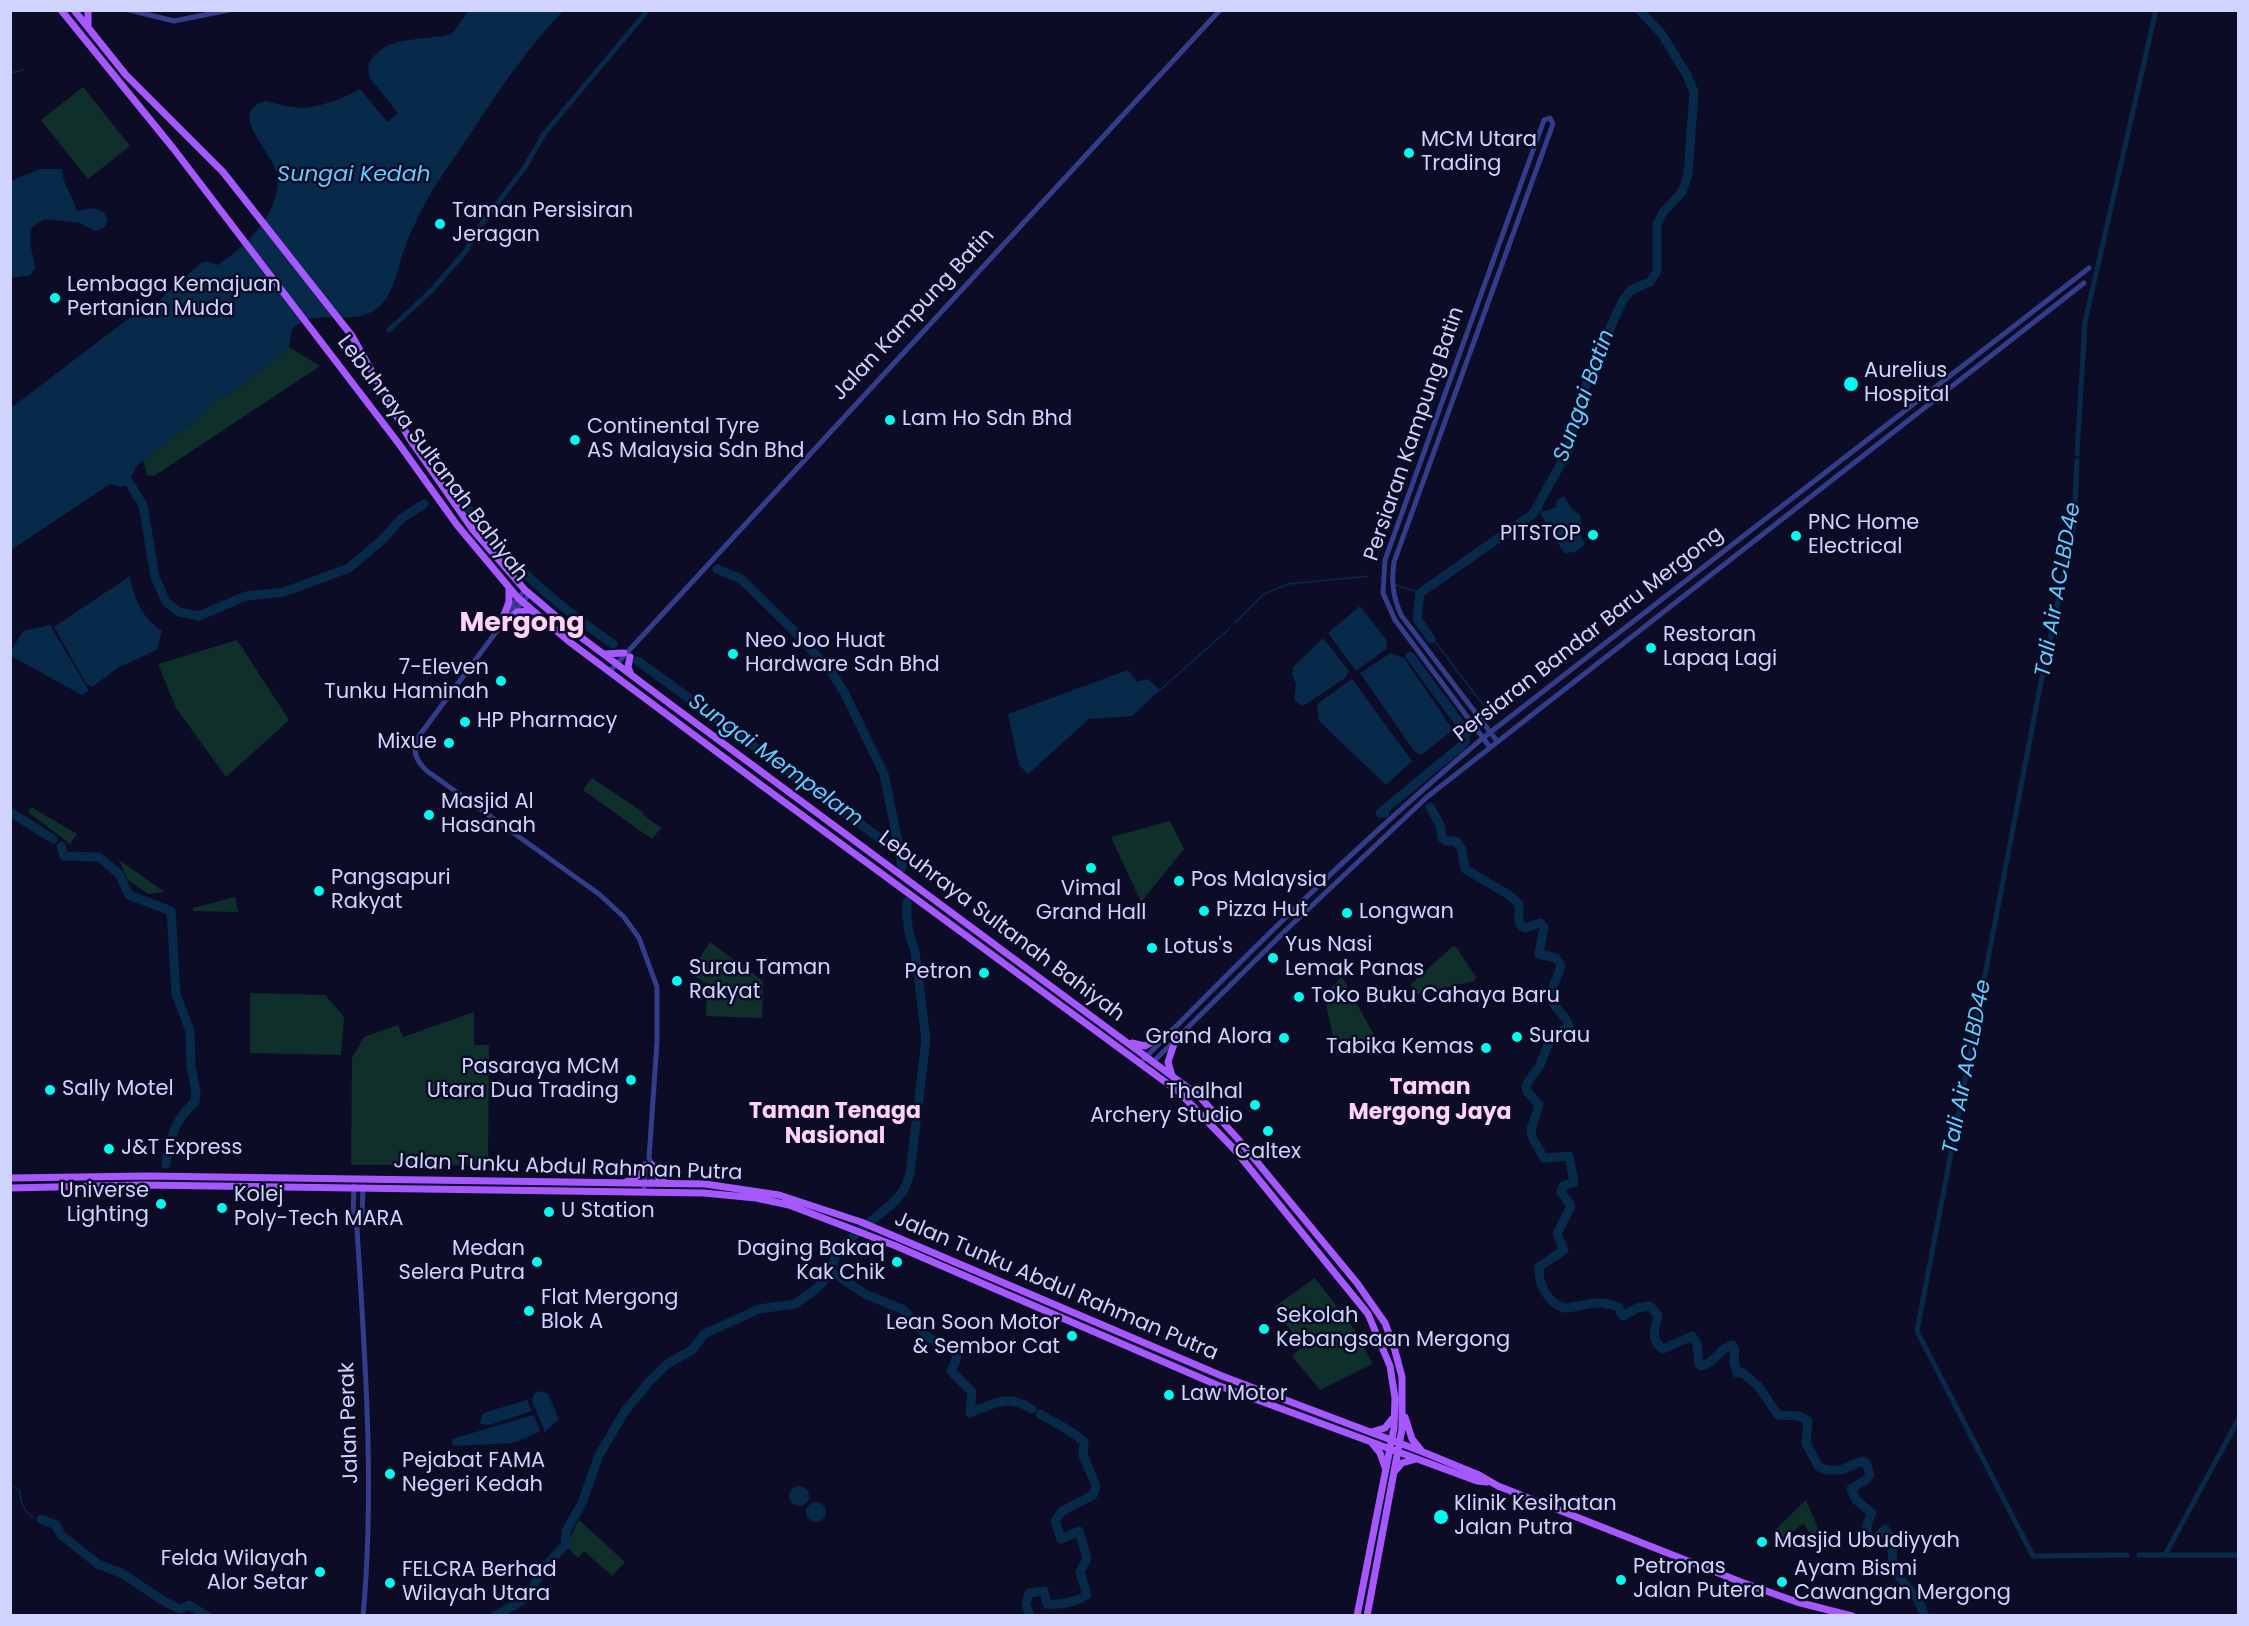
<!DOCTYPE html>
<html>
<head>
<meta charset="utf-8">
<style>
  body { margin:0 }
  #map { position:relative; width:2249px; height:1626px; overflow:hidden; background:#0d0c26; font-family:Poppins,sans-serif }
  canvas { display:block }
  .frame { position:absolute; inset:0; border:12px solid #d1d3ff; pointer-events:none }
</style>
</head>
<body>
<div id="map">
<canvas width="2249" height="1626"></canvas>
<div class="frame"></div>
</div>
<script>
const ctx = document.querySelector('canvas').getContext('2d');
ctx.lineJoin = 'round';
function fill(path, color) { ctx.fillStyle = color; ctx.fill(path, 'evenodd'); }
function stroke(path, color, width, dash) { ctx.strokeStyle = color; ctx.lineWidth = width; ctx.lineCap = dash ? 'butt' : 'round'; ctx.setLineDash(dash || []); ctx.stroke(path); }
function label(font, color, halo, rows, align = 'center') {
  ctx.font = font + ' Poppins,sans-serif'; ctx.lineWidth = 5; ctx.setLineDash([]); ctx.textBaseline = 'middle'; ctx.strokeStyle = halo; ctx.fillStyle = color; for (const [text, x, y, turn = 0] of rows) {
    ctx.save(); ctx.translate(x, y); ctx.rotate((+turn || 0) * Math.PI / 180); ctx.textAlign = isNaN(turn) ? turn : align; if (halo) ctx.strokeText(text, 0, 0); ctx.fillText(text, 0, 0); ctx.restore();
  }
}
const green = new Path2D(`
  M 83,87 L 130,146 L 88,179 L 41,120 Z
  M 289,347 L 320,366 L 154,476 L 147,475 L 143,459 L 194,422 L 216,399 L 227,396 Z
  M 237,640 L 289,720 L 226,777 L 176,708 L 158,664 Z
  M 592,778 L 644,813 L 643,815 L 661,828 L 652,839 L 583,790 Z
  M 31,807 L 77,834 L 70,844 L 28,812 Z
  M 1170,821 L 1184,849 L 1141,902 L 1111,837 Z
  M 119,860 L 165,892 L 148,894 L 128,880 Z
  M 235,897 L 238,912 L 193,911 L 193,908 Z
  M 710,942 L 763,981 L 762,1018 L 706,1016 L 707,984 L 690,973 Z
  M 1453,946 L 1456,947 L 1476,977 L 1474,981 L 1417,994 L 1414,993 L 1411,984 Z
  M 1342,977 L 1375,1037 L 1335,1046 L 1324,995 Z
  M 250,993 L 325,995 L 344,1017 L 341,1055 L 250,1053 Z
  M 474,1012 L 474,1045 L 489,1045 L 488,1165 L 351,1165 L 352,1058 L 364,1037 L 398,1025 L 403,1037 Z
  M 1315,1278 L 1354,1329 L 1373,1364 L 1320,1390 L 1292,1356 L 1302,1347 L 1274,1307 Z
  M 1806,1500 L 1823,1540 L 1820,1543 L 1813,1541 L 1804,1523 L 1781,1541 L 1775,1530 Z
  M 579,1520 L 625,1562 L 612,1576 L 584,1551 L 578,1558 L 568,1548 L 569,1539 Z`);
const water = new Path2D(`
  M 468,11 L 563,11 C 528,47 500,89 472,131 C 458,153 442,174 429,196 C 420,213 410,232 404,250 C 397,269 395,290 381,305 C 355,331 317,304 292,329 L 289,347 L 227,396 L 216,399 L 194,422 L 137,465 L 128,484 L 122,487 L 110,484 L 11,550 L 11,408 L 128,319 L 155,304 L 201,263 L 206,261 L 218,265 C 247,245 275,219 278,181 C 280,156 222,113 266,101 C 279,104 291,108 304,108 C 317,108 364,93 369,80 C 370,76 369,70 368,66 C 382,33 425,42 452,34 Z
  M 40,169 L 62,169 C 62,185 73,195 77,211 L 94,208 L 104,212 L 108,221 L 104,228 L 94,231 L 80,223 L 45,219 L 32,227 C 27,248 34,250 35,269 L 30,275 L 13,278 L 10,273 L 11,181 Z
  M 1564,496 L 1571,508 L 1580,515 L 1582,529 L 1579,533 L 1585,544 L 1576,552 L 1564,553 L 1540,513 L 1556,507 L 1557,500 Z
  M 130,576 C 134,599 142,618 162,631 L 157,650 L 119,667 L 92,687 L 86,683 L 54,627 Z
  M 1360,606 L 1387,641 L 1386,649 L 1356,671 L 1328,633 Z
  M 50,625 L 89,691 L 82,695 L 11,656 L 11,651 L 23,631 Z
  M 1323,638 L 1349,671 L 1345,678 L 1303,706 L 1294,700 L 1296,684 L 1292,674 L 1293,667 Z
  M 1391,653 L 1404,658 L 1453,730 L 1421,755 L 1414,751 L 1360,673 Z
  M 1128,670 L 1137,682 L 1148,679 L 1160,690 L 1132,716 L 1089,719 L 1028,774 L 1019,765 L 1008,714 Z
  M 1352,679 L 1412,761 L 1386,785 L 1319,721 L 1317,704 Z
  M 541,1391 L 548,1394 L 559,1419 L 545,1432 L 532,1401 L 534,1394 Z
  M 527,1400 L 532,1411 L 489,1425 L 480,1424 L 482,1415 L 486,1412 Z
  M 533,1415 L 540,1429 L 539,1432 L 513,1443 L 453,1446 L 452,1439 Z
  M789 1496a10 10 0 1 1 20 0a10 10 0 1 1-20 0Z
  M806 1512a10 10 0 1 1 20 0a10 10 0 1 1-20 0Z`);
const pier = new Path2D(`
  M 370,78 L 398,113 L 387,122 L 360,89 Z`);
const stream = new Path2D(`
  M 10,73 L 24,70
  M 1538,505 L 1542,511
  M 1396,585 L 1420,593
  M 1235,623 L 1264,594 L 1288,584 L 1369,576
  M 1432,638 L 1488,711
  M 1160,690 L 1230,628
  M 10,1484 L 20,1491 C 21,1504 23,1509 33,1518`);
const canal = new Path2D(`
  M 389,330 L 431,291 L 466,251 L 477,230 L 525,167 L 544,134 L 648,10
  M 2077,454 L 2085,322 L 2156,10
  M 2077,461 L 2074,526 L 2039,692 L 1917,1331 L 2033,1556 L 2127,1555
  M 2139,1555 L 2238,1555
  M 2165,1555 L 2238,1420`);
const river = new Path2D(`
  M 123,473 L 143,505 L 155,577 L 166,602 L 179,612 L 199,616 L 246,596 L 284,592 L 349,568 L 382,540 L 402,518 L 424,504
  M 451,488 L 454,487 C 492,551 552,602 613,644
  M 717,569 L 741,579 L 792,629 L 830,670 L 844,692 L 884,774 L 900,853
  M 1431,639 L 1417,619 L 1420,593 L 1533,514 L 1569,449 L 1576,417 L 1592,367 L 1623,300 L 1631,290 L 1650,282 L 1657,271 L 1657,224 L 1664,211 L 1682,192 L 1688,175 L 1694,92 L 1687,75 L 1661,33 L 1639,10
  M 638,661 L 900,853 L 902,868
  M 1430,807 L 1440,825 L 1442,838 L 1446,841 L 1456,841 L 1462,850 L 1465,869 L 1509,895 L 1519,904 C 1521,914 1514,923 1525,928 L 1540,923 L 1544,927 L 1539,954 L 1556,958 L 1561,965 C 1559,975 1553,983 1551,993 C 1550,1008 1566,1013 1569,1026 L 1550,1040 L 1540,1065 L 1526,1085 L 1527,1091 L 1539,1105 C 1530,1137 1525,1126 1544,1158 L 1569,1156 L 1574,1182 L 1563,1186 L 1561,1192 L 1571,1206 L 1557,1234 L 1564,1250 L 1539,1267 C 1538,1284 1547,1302 1564,1308 C 1586,1307 1594,1298 1618,1307 L 1623,1316 L 1637,1308 L 1650,1306 L 1658,1316 C 1655,1329 1650,1340 1663,1349 L 1692,1336 L 1697,1344 L 1699,1364 L 1701,1366 C 1716,1363 1719,1348 1732,1345 L 1735,1349 L 1734,1362 L 1737,1373 L 1743,1373 L 1758,1386 L 1778,1415 L 1799,1416 L 1808,1421 L 1806,1443 L 1819,1467 L 1827,1470 L 1841,1470 L 1862,1461 L 1866,1463 L 1870,1474 L 1867,1479 L 1851,1489 L 1856,1500 L 1872,1513 L 1867,1524 L 1867,1539 L 1876,1538 L 1885,1529 C 1895,1542 1892,1553 1892,1568 L 1918,1600 L 1925,1616
  M 10,812 L 53,839
  M 1385,813 L 1380,813 L 1460,747 L 1465,741 L 1466,732 L 1410,656
  M 61,846 L 64,856 L 99,857 L 119,874 L 129,895 L 171,911 L 176,994 L 190,1031 L 191,1066 L 196,1092 L 195,1102 C 175,1119 169,1140 166,1164
  M 832,1272 C 829,1243 888,1215 903,1191 C 906,1186 908,1179 910,1174 L 926,1039 L 915,951 C 908,935 906,920 907,902
  M 832,1272 L 865,1294 L 904,1310 L 928,1337 L 940,1344 L 951,1345 L 957,1358 L 951,1371 L 972,1392 L 970,1413 C 995,1403 1007,1394 1032,1409
  M 41,1519 L 56,1525 L 61,1535 L 98,1564 L 123,1574 L 162,1600 L 180,1609 L 189,1605 L 207,1616
  M 495,1616 L 528,1597 L 542,1570 L 565,1545 L 566,1531 L 582,1503 L 599,1455 L 625,1411 L 649,1382 L 667,1364 L 692,1350 L 704,1334 L 759,1309 L 795,1304 L 816,1289 L 832,1272
  M 1030,1616 L 1026,1604 L 1029,1593 L 1044,1591 L 1047,1604 C 1060,1605 1076,1602 1087,1595 L 1080,1572 L 1087,1558 L 1079,1531 L 1061,1539 L 1055,1521 L 1062,1511 L 1093,1495 L 1096,1486 L 1083,1455 L 1084,1442 C 1071,1429 1056,1424 1040,1414`);
const minor = new Path2D(`
  M 129,10 L 174,21 L 229,10
  M 530,594 L 502,624 L 419,736 C 411,749 416,761 427,771 L 599,894 L 624,917 L 639,938 L 657,987 L 657,1042 L 649,1158 L 652,1165 L 651,1185
  M 507,612 L 525,590
  M 610,671 L 1220,10
  M 1489,746 L 1395,620 L 1383,593 L 1385,560 L 1544,120 L 1550,118 L 1553,124 L 1394,562 C 1391,583 1393,596 1401,615 L 1497,741
  M 1152,1063 L 1286,930 L 1427,797 L 2084,283
  M 1139,1064 C 1250,951 1361,840 1483,738 L 2089,268
  M 354,1186 L 353,1218 L 357,1229 C 365,1357 375,1487 363,1616
  M 644,1193 L 645,1168
  M 357,1229 L 362,1218 L 363,1187`);
const major = new Path2D(`
  M 61,10 L 173,148 L 399,444 L 457,525 L 518,598 L 571,643 L 761,785 L 1179,1092 L 1234,1149 L 1368,1314 L 1390,1366 L 1395,1398 L 1394,1428 L 1357,1616
  M 74,10 L 126,75 L 223,172 L 352,336 L 409,438 L 473,530 L 525,590 L 578,635 L 670,704 L 1199,1096 L 1238,1139 L 1357,1283 L 1385,1323 L 1394,1347 L 1402,1377 L 1402,1429 L 1367,1616
  M 88,10 L 88,25
  M 504,615 L 509,602 L 509,588
  M 508,620 L 517,612 L 531,611
  M 604,654 L 624,653
  M 630,657 L 628,667 L 631,675
  M 1132,1043 L 1145,1046 L 1170,1032
  M 1172,1076 L 1168,1062 L 1176,1038
  M 652,1165 L 659,1178 L 666,1183
  M 10,1178 L 148,1176 L 705,1184 L 779,1195 L 861,1222 L 1222,1376 L 1423,1452 L 1479,1475 L 1498,1486 L 1741,1582 L 1797,1602 L 1852,1616
  M 626,1182 L 642,1173 L 645,1165
  M 10,1188 L 142,1185 L 704,1193 L 756,1198 L 789,1205 L 896,1246 L 1217,1385 L 1477,1481 L 1487,1482
  M 1405,1417 L 1412,1439 L 1421,1450
  M 1371,1432 L 1385,1428 L 1393,1418
  M 1372,1443 L 1380,1453 L 1385,1467
  M 1395,1471 L 1402,1463 L 1416,1459`);
const markers = [
  [1409,153,6,"#00fcee"],
  [440,224,6,"#00fcee"],
  [55,298,6,"#00fcee"],
  [1851,384,8,"#00fcee"],
  [890,420,6,"#00fcee"],
  [575,440,6,"#00fcee"],
  [1593,535,6,"#00fcee"],
  [1796,536,6,"#00fcee"],
  [1651,648,6,"#00fcee"],
  [733,654,6,"#00fcee"],
  [501,681,6,"#00fcee"],
  [465,722,6,"#00fcee"],
  [449,743,6,"#00fcee"],
  [429,815,6,"#00fcee"],
  [1091,868,6,"#00fcee"],
  [1179,881,6,"#00fcee"],
  [319,891,6,"#00fcee"],
  [1204,911,6,"#00fcee"],
  [1347,913,6,"#00fcee"],
  [1152,948,6,"#00fcee"],
  [1273,958,6,"#00fcee"],
  [984,973,6,"#00fcee"],
  [677,981,6,"#00fcee"],
  [1299,997,6,"#00fcee"],
  [1517,1037,6,"#00fcee"],
  [1284,1038,6,"#00fcee"],
  [1486,1048,6,"#00fcee"],
  [631,1080,6,"#00fcee"],
  [50,1090,6,"#00fcee"],
  [1255,1105,6,"#00fcee"],
  [1268,1131,6,"#00fcee"],
  [109,1149,6,"#00fcee"],
  [161,1204,6,"#00fcee"],
  [222,1208,6,"#00fcee"],
  [549,1212,6,"#00fcee"],
  [537,1262,6,"#00fcee"],
  [897,1262,6,"#00fcee"],
  [529,1311,6,"#00fcee"],
  [1264,1329,6,"#00fcee"],
  [1072,1336,6,"#00fcee"],
  [1169,1395,6,"#00fcee"],
  [390,1474,6,"#00fcee"],
  [1441,1517,8,"#00fcee"],
  [1762,1542,6,"#00fcee"],
  [320,1572,6,"#00fcee"],
  [1621,1580,6,"#00fcee"],
  [1782,1582,6,"#00fcee"],
  [390,1583,6,"#00fcee"]
];
const poiNames = [
  ["MCM Utara",1421,141],
  ["Trading",1421,165],
  ["Taman Persisiran",452,212],
  ["Jeragan",452,236],
  ["Lembaga Kemajuan",67,286],
  ["Pertanian Muda",67,310],
  ["Aurelius",1864,372],
  ["Hospital",1864,396],
  ["Lam Ho Sdn Bhd",902,420],
  ["Continental Tyre",587,428],
  ["AS Malaysia Sdn Bhd",587,452],
  ["PNC Home",1808,524],
  ["Electrical",1808,548],
  ["PITSTOP",1581,535,"right"],
  ["Restoran",1663,636],
  ["Lapaq Lagi",1663,660],
  ["Neo Joo Huat",745,642],
  ["Hardware Sdn Bhd",745,666],
  ["7-Eleven",489,669,"right"],
  ["Tunku Haminah",489,693,"right"],
  ["HP Pharmacy",477,722],
  ["Mixue",437,743,"right"],
  ["Masjid Al",441,803],
  ["Hasanah",441,827],
  ["Pangsapuri",331,879],
  ["Rakyat",331,903],
  ["Pos Malaysia",1191,881],
  ["Vimal",1091,890,"center"],
  ["Grand Hall",1091,914,"center"],
  ["Pizza Hut",1216,911],
  ["Longwan",1359,913],
  ["Yus Nasi",1285,946],
  ["Lemak Panas",1285,970],
  ["Lotus's",1164,948],
  ["Surau Taman",689,969],
  ["Rakyat",689,993],
  ["Petron",972,973,"right"],
  ["Toko Buku Cahaya Baru",1311,997],
  ["Surau",1529,1037],
  ["Grand Alora",1272,1038,"right"],
  ["Tabika Kemas",1474,1048,"right"],
  ["Pasaraya MCM",619,1068,"right"],
  ["Utara Dua Trading",619,1092,"right"],
  ["Sally Motel",62,1090],
  ["Thalhal",1243,1093,"right"],
  ["Archery Studio",1243,1117,"right"],
  ["J&T Express",121,1149],
  ["Caltex",1268,1153,"center"],
  ["Universe",149,1192,"right"],
  ["Lighting",149,1216,"right"],
  ["Kolej",234,1196],
  ["Poly-Tech MARA",234,1220],
  ["U Station",561,1212],
  ["Medan",525,1250,"right"],
  ["Selera Putra",525,1274,"right"],
  ["Daging Bakaq",885,1250,"right"],
  ["Kak Chik",885,1274,"right"],
  ["Flat Mergong",541,1299],
  ["Blok A",541,1323],
  ["Sekolah",1276,1317],
  ["Kebangsaan Mergong",1276,1341],
  ["Lean Soon Motor",1060,1324,"right"],
  ["& Sembor Cat",1060,1348,"right"],
  ["Law Motor",1181,1395],
  ["Pejabat FAMA",402,1462],
  ["Negeri Kedah",402,1486],
  ["Klinik Kesihatan",1454,1505],
  ["Jalan Putra",1454,1529],
  ["Masjid Ubudiyyah",1774,1542],
  ["Felda Wilayah",308,1560,"right"],
  ["Alor Setar",308,1584,"right"],
  ["Petronas",1633,1568],
  ["Jalan Putera",1633,1592],
  ["Ayam Bismi",1794,1570],
  ["Cawangan Mergong",1794,1594],
  ["FELCRA Berhad",402,1571],
  ["Wilayah Utara",402,1595]
];
const streetNames = [
  ["Jalan Kampung Batin",914,315,-47],
  ["Persiaran Kampung Batin",1415,434,-71],
  ["Lebuhraya Sultanah Bahiyah",432,459,53],
  ["Persiaran Bandar Baru Mergong",1589,635,-38],
  ["Lebuhraya Sultanah Bahiyah",1001,927,37],
  ["Jalan Tunku Abdul Rahman Putra",568,1168,2],
  ["Jalan Tunku Abdul Rahman Putra",1056,1287,23],
  ["Jalan Perak",350,1423,-92]
];
const waterNames = [
  ["Sungai Kedah",354,175],
  ["Sungai Batin",1585,396,-70],
  ["Tali Air ACLBD4e",2059,590,-80],
  ["Sungai Mempelam",775,761,36],
  ["Tali Air ACLBD4e",1968,1067,-79]
];
const neighbourhoodNames = [
  ["Taman",1430,1088],
  ["Mergong Jaya",1430,1113],
  ["Taman Tenaga",835,1112],
  ["Nasional",835,1137]
];
const districtNames = [
  ["Mergong",522,624]
];
fill(green, '#0f302a');
fill(water, '#072a4a');
fill(pier, '#0d0c26');
stroke(stream, '#072a4a', 1.5);
stroke(canal, '#072a4a', 5);
stroke(river, '#072a4a', 9);
stroke(minor, '#333d89', 5);
stroke(major, '#a658ff', 7);
for (const [x, y, r, color] of markers) { const dot = new Path2D(); dot.arc(x, y, r, 0, 2 * Math.PI); ctx.fillStyle = color; ctx.fill(dot); stroke(dot, '#0d0c26', 2); }
label('21px', '#d1d3ff', '#0d0c26', poiNames, 'left');
label('21px', '#d1d3ff', '#0d0c26', streetNames);
label('italic 22px', '#5fceff', '#0d0c26', waterNames);
label('bold 22px', '#ffd3f6', '#0d0c26', neighbourhoodNames);
label('bold 27px', '#ffd3f6', '#0d0c26', districtNames);
</script>
</body>
</html>
